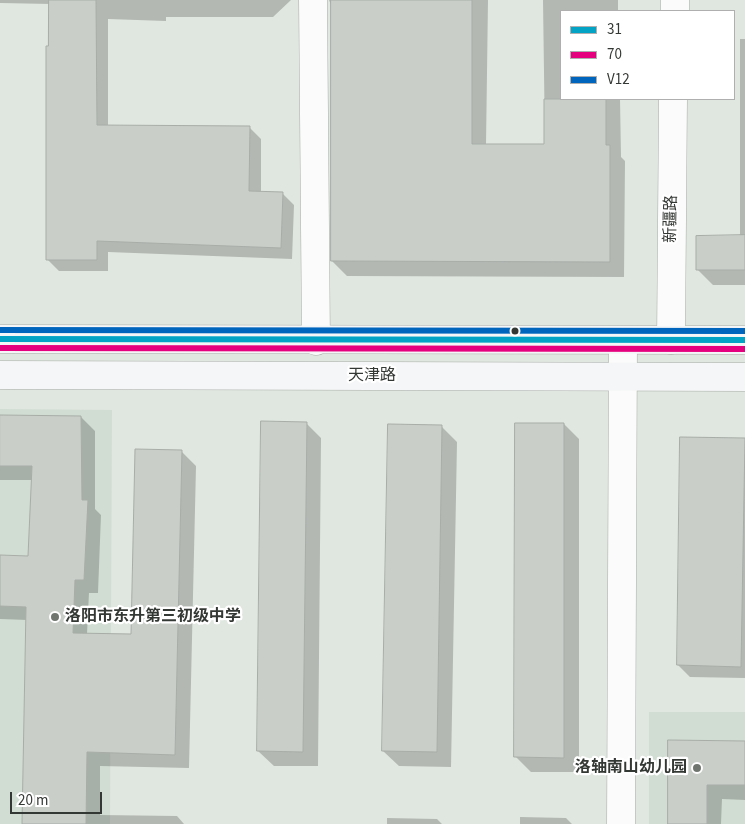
<!DOCTYPE html>
<html>
<head>
<meta charset="utf-8">
<style>
  body { margin:0 }
  #map { position:relative; width:745px; height:824px; overflow:hidden; background:#e0e6e0; font-family:"Source Sans 3",sans-serif }
  canvas { display:block }
  .legend { position:absolute; left:560px; top:10px; width:175px; height:90px; box-sizing:border-box; background:#fff; border:1px solid #aeafae; margin:0; padding:6px 9px; list-style:none; font-size:15px; color:#343834 }
  .legend li { display:flex; align-items:center; gap:10px; height:25px }
  .legend b { width:25px; border:1px solid #aeafae }
  .scale { position:absolute; left:10px; top:792px; width:92px; height:22px; box-sizing:border-box; border:2px solid #343834; border-top:0; padding-left:6px; font-size:15px; line-height:18px; white-space:nowrap; color:#343834; -webkit-text-stroke:4px #fff; paint-order:stroke }
</style>
</head>
<body>
<div id="map">
<canvas width="745" height="824"></canvas>
<ul class="legend">
<li><b style="height:6px;background:#03a3c6"></b>31</li>
<li><b style="height:6px;background:#e5007d"></b>70</li>
<li><b style="height:6px;background:#0065bd"></b>V12</li>
</ul>
<div class="scale">20 m</div>
</div>
<script>
const ctx = document.querySelector('canvas').getContext('2d');
ctx.lineJoin = 'round';
function fill(path, color) { ctx.fillStyle = color; ctx.fill(path, 'evenodd'); }
function stroke(path, color, width, dash) { ctx.strokeStyle = color; ctx.lineWidth = width; ctx.lineCap = dash ? 'butt' : 'round'; ctx.setLineDash(dash || []); ctx.stroke(path); }
function label(font, color, halo, rows, align = 'center') {
  ctx.font = font + ' "Source Sans 3","Noto Sans SC",sans-serif'; ctx.lineWidth = 4.5; ctx.setLineDash([]); ctx.textBaseline = 'middle'; ctx.strokeStyle = halo; ctx.fillStyle = color; for (const [text, x, y, turn = 0] of rows) {
    ctx.save(); ctx.translate(x, y); ctx.rotate((+turn || 0) * Math.PI / 180); ctx.textAlign = isNaN(turn) ? turn : align; if (halo) ctx.strokeText(text, 0, 0); ctx.fillText(text, 0, 0); ctx.restore();
  }
}
const built = new Path2D(`
  M 0,409 L 112,410 L 110,824 L 0,824 Z
  M 649,712 L 745,712 L 745,824 L 649,824 Z`);
const shadow = new Path2D(`
  M 0,0 L 291,0 L 273,17 L 166,17 L 166,21 L 108,19 L 108,126 L 249,127 L 261,139 L 261,192 L 282,193 L 294,205 L 292,259 L 108,252 L 108,271 L 59,271 L 47,259 L 51,4 L 0,3 Z
  M 329,0 L 488,0 L 486,145 L 545,145 L 543,0 L 618,0 L 618,11 L 561,11 L 561,99 L 620,99 L 621,157 L 625,161 L 624,277 L 347,276 L 332,261 L 332,7 Z
  M 740,39 L 745,39 L 745,285 L 713,285 L 698,270 L 740,237 Z
  M 0,416 L 81,417 L 95,431 L 95,509 L 101,515 L 98,593 L 89,593 L 87,634 L 132,635 L 182,452 L 196,466 L 189,768 L 100,766 L 100,815 L 177,816 L 184,824 L 24,824 L 27,620 L 0,619 L 0,557 L 29,557 L 32,480 L 0,480 Z
  M 306,423 L 321,438 L 318,766 L 274,766 L 258,751 Z
  M 564,424 L 579,439 L 579,772 L 531,772 L 516,757 Z
  M 442,427 L 457,442 L 451,767 L 399,766 L 383,751 Z
  M 681,438 L 745,439 L 745,678 L 690,677 L 678,665 Z
  M 745,742 L 745,800 L 722,799 L 721,824 L 669,824 Z
  M 520,817 L 566,818 L 572,824 L 520,824 Z
  M 387,818 L 437,819 L 442,824 L 387,824 Z`);
const building = new Path2D(`
  M 49,0 L 96,0 L 97,125 L 250,126 L 249,191 L 283,192 L 281,248 L 97,241 L 97,260 L 46,260 L 46,46 L 48,46 Z
  M 331,0 L 472,0 L 472,144 L 544,144 L 544,99 L 606,99 L 606,145 L 610,145 L 610,262 L 331,261 Z
  M 745,235 L 745,270 L 696,270 L 696,236 Z
  M 0,415 L 81,416 L 82,500 L 88,500 L 84,580 L 75,580 L 73,633 L 131,634 L 135,449 L 182,450 L 175,755 L 87,752 L 86,824 L 22,824 L 26,607 L 0,606 L 0,555 L 28,556 L 32,466 L 0,466 Z
  M 261,421 L 307,422 L 303,752 L 257,751 Z
  M 515,423 L 564,423 L 564,758 L 514,757 Z
  M 388,424 L 442,425 L 437,752 L 382,751 Z
  M 680,437 L 745,438 L 741,667 L 677,665 Z
  M 668,740 L 745,741 L 745,785 L 707,785 L 707,824 L 668,824 Z`);
const street = new Path2D(`
  M 313,0 L 316,341
  M 675,11 L 675,0
  M 671,340 L 673,99
  M 621,824 L 623,341`);
const secondary = new Path2D(`
  M 0,339 L 745,340
  M 0,375 L 745,377`);
const bus1 = new Path2D(`
  M 0,339 L 745,340`);
const bus2 = new Path2D(`
  M 0,348 L 745,349`);
const bus3 = new Path2D(`
  M 0,330 L 745,331`);
const markers = [
  [515,331,4.5,"#343834"],
  [55,617,5,"#707570"],
  [697,768,5,"#707570"]
];
const streetNames = [
  ["新疆路",672,219,-89],
  ["天津路",372,376]
];
const poiNames = [
  ["洛阳市东升第三初级中学",65,617],
  ["洛轴南山幼儿园",687,768,"right"]
];
fill(built, '#d1ddd2');
fill(shadow, '#0003');
fill(building, '#c9cec9');
stroke(building, '#a8ada8', 1);
stroke(street, '#a8ada8', 29);
stroke(secondary, '#a8ada8', 29);
stroke(street, '#fafbfa', 28);
stroke(secondary, '#f5f6f7', 28);
stroke(bus1, '#03a3c6', 6);
stroke(bus2, '#e5007d', 6);
stroke(bus3, '#0065bd', 6);
for (const [x, y, r, color] of markers) { const dot = new Path2D(); dot.arc(x, y, r, 0, 2 * Math.PI); ctx.fillStyle = color; ctx.fill(dot); stroke(dot, '#fff', 2); }
label('16px', '#343834', '#fff', streetNames);
label('bold 16px', '#343834', '#fff', poiNames, 'left');
</script>
</body>
</html>
